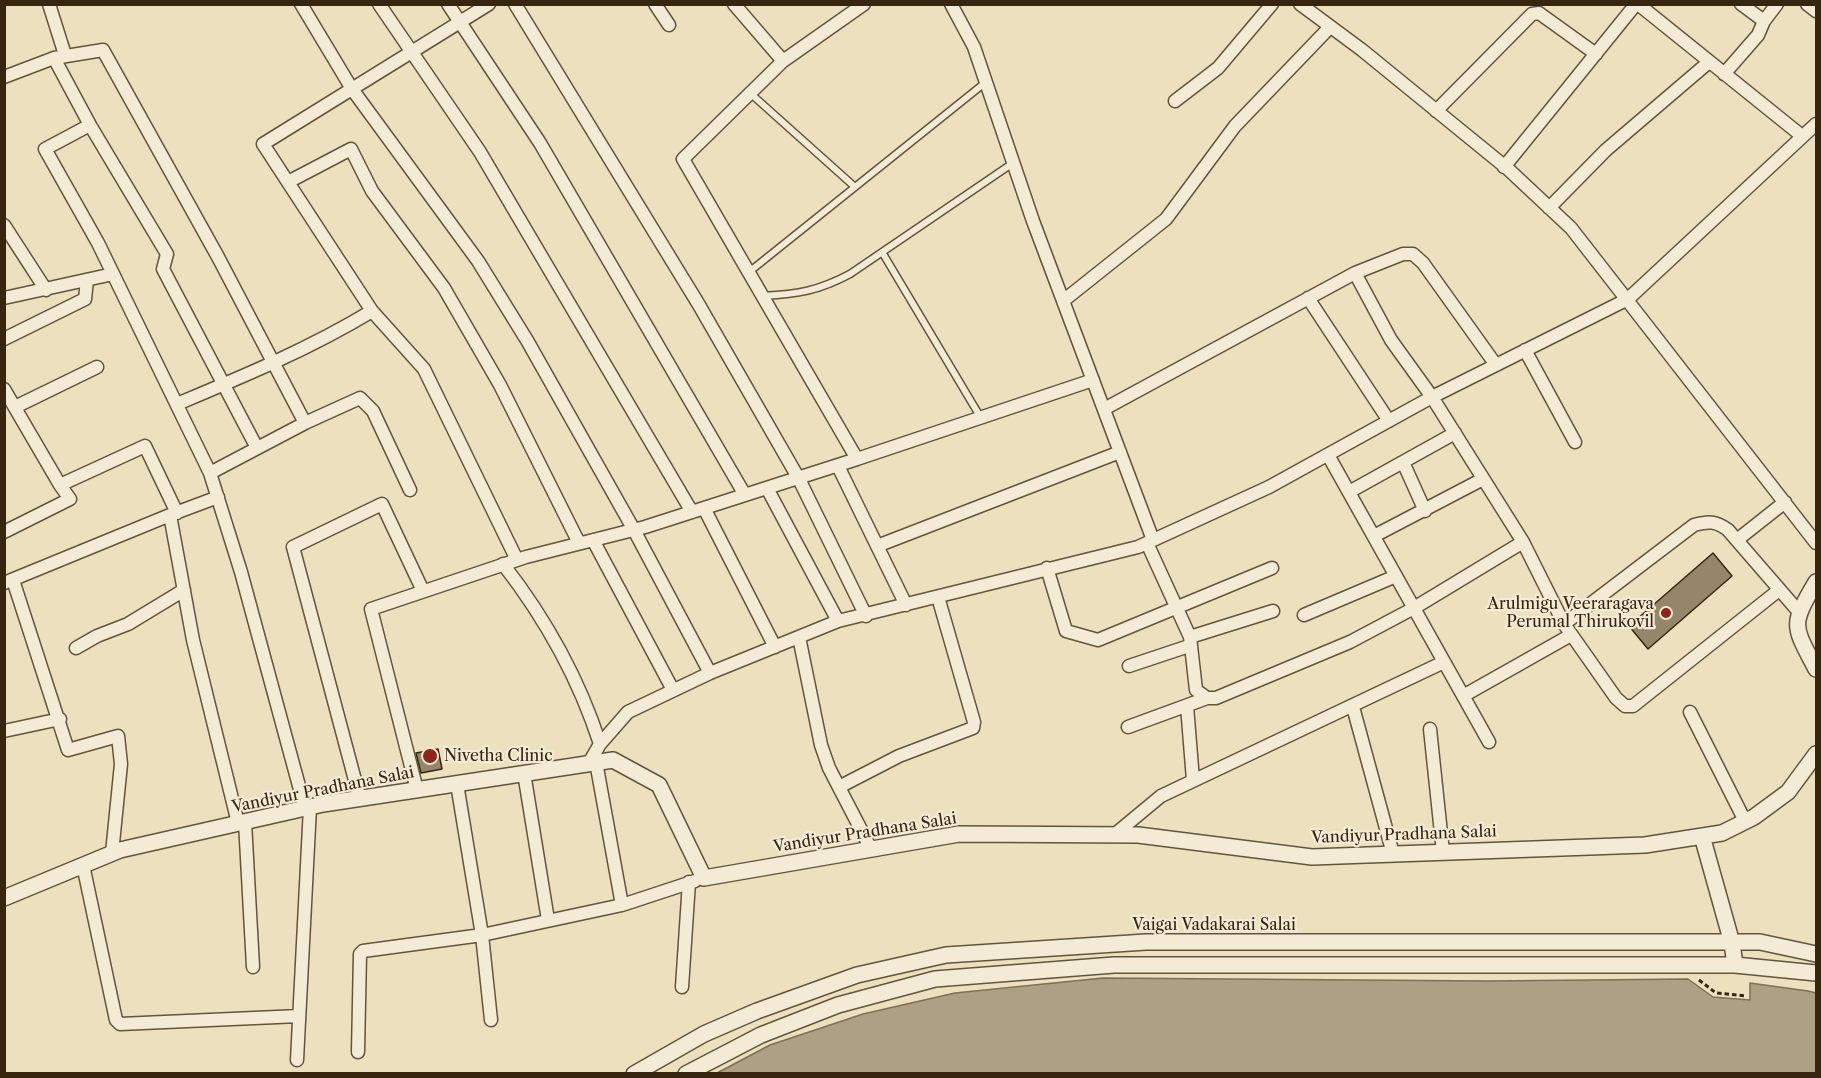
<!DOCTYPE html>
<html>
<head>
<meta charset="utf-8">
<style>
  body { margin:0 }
  #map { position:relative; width:1821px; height:1078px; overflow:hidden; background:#ece0bf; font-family:"Libre Caslon Text",serif }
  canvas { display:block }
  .frame { position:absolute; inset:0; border:6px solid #372510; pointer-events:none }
</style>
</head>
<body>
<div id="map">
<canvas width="1821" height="1078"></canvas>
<div class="frame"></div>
</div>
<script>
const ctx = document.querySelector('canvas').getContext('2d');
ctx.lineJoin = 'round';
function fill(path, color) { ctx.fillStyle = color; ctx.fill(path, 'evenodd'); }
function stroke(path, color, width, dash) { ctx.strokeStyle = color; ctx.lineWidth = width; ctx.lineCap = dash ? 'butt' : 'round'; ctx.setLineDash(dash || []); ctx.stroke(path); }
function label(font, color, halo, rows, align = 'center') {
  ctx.font = font + ' "Libre Caslon Text",serif'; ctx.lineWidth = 4.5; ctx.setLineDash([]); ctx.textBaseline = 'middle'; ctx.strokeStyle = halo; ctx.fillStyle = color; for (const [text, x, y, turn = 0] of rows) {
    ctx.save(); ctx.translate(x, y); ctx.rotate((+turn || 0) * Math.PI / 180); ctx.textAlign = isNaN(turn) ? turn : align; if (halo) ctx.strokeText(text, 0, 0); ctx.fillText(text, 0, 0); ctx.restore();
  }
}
const water = new Path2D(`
  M 1103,978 L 1488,981 L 1688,979 L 1713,997 L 1750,1000 L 1750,983 L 1808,991 L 1816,993 L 1816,1073 L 717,1073 L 770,1045 L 863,1014 L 955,993 Z`);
const building = new Path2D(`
  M 1713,553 L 1732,576 L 1648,649 L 1629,626 Z
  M 438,749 L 442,769 L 421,773 L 416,753 Z`);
const path = new Path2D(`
  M 1699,980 L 1716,993 L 1747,996`);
const service = new Path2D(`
  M 750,93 L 855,187
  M 882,252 L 981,418
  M 749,272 L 986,82
  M 763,296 C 798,294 818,291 850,274 L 1013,163`);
const minor = new Path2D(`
  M 49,4 L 65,55
  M 301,4 L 352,89 L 478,261 L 528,342 L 634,530 L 710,673
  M 379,4 L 480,152 L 692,512
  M 448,4 L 540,143 L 745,495
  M 489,4 L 263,144 L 372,311 L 424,369 L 517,560
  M 515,4 L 699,305 L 799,479 L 866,616
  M 655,4 L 669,25
  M 734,4 L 783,61
  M 951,4 L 974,47 L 1033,221 L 1153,540
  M 1300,4 L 1362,50 L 1508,169 L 1571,228 L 1816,543
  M 1638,4 L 1802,136
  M 1741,4 L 1764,21 L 1777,4
  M 1807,4 L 1816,11
  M 1724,74 L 1758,35 L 1764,21
  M 4,77 L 54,58
  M 1175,101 L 1218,68 L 1272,4
  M 1436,111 L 1532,14 L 1539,13 L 1596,54
  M 90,125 L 167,254 L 163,269 L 257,448
  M 1504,167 L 1636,4
  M 288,182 L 351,149 L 372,191 L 444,288 L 500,385 L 579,543
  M 1549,208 L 1606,150 L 1709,62
  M 4,225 L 46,290
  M 1355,273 L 1391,340 L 1432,397 L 1523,542 L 1564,624
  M 4,298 L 113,274
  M 1308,298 L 1389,421
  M 1063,301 L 1166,219 L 1235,126 L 1330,27
  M 4,339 L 85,299 L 87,280
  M 1525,350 L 1575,442
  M 4,389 L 60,485
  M 177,404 C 244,376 309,349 372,311
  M 15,407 L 97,367
  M 1104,409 L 1355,273 L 1403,254 L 1413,254 L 1423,263 L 1496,365
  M 305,423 L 360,398 L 373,411 L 410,490
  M 1328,455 L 1489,742
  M 857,459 L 1093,380
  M 1403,462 L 1425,511
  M 838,466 L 906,605
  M 210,473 L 98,243 L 45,149 L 90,125 L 54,58 L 103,50 L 218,257 L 305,423 L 210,473 L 241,572 L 305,808
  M 768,490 L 838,621
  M 1349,492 L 1455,433
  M 218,497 L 170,515 L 193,640 L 238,823
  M 704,508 L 775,647
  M 4,532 L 70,499 L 60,485 L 145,446 L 177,513
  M 1374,536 L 1483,479
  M 593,540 L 673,690
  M 1737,540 L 1785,502
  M 1147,543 L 1190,637 L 1196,690 L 1207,698 L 1216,698 L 1350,642 L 1414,608 L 1523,542
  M 877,546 L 1120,452
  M 503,564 C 545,618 579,679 600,744
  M 1047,568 L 1066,631 L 1098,640 L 1272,568
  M 13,580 L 68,750 L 118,736 L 121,764 L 112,853
  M 4,583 L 170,515
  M 1779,590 L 1633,706 L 1625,706 L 1616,698 L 1564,624 L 1694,525 C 1709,521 1716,521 1728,530 L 1799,612
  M 1304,615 L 1396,576
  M 799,637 L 821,745 L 829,768 L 871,849
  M 1190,637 L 1273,611
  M 76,648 L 97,636 L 128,624 L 184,590
  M 1129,666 L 1189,646
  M 1463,696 L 1571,635
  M 1187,706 L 1193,780
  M 1353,707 L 1393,854
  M 1690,712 L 1745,821
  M 1128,727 L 1207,698
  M 1430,729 L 1443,852
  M 4,731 L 60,719
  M 589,763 L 600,744 L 628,712 L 710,673 L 838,621 L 1138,547 L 1269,487 L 1432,397 L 1628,299 L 1816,124
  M 524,773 L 548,920
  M 457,784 L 482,935 L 491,1020
  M 839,787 L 899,756 L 973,728 L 974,722 L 938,597
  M 417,790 L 371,609 L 526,557 L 645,527 L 857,459 L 683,159 L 783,61 L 864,4
  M 360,799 L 293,547 L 382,504 L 423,591
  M 245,822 L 253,967
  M 1114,835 L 1161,796 L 1444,662
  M 83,865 L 116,1020 L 120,1024 L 299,1016
  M 622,905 L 695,881
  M 682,987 L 689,882
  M 358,1052 L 360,954 L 363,951 L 482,935 L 622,905 L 596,762
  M 297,1060 L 310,807`);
const tertiary = new Path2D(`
  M 1816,582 C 1790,626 1793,625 1816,669
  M 1702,836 L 1732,943 L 1735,965
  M 4,898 L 120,850 L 323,804 L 613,760 L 659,785 L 704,878 L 959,834 L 1138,835 L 1312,857 L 1645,845 L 1722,833 L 1754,817 L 1788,792 L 1816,754
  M 634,1074 L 704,1034 L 757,1011 L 857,975 L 946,955 L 1146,942 L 1760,942 L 1816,954
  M 686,1074 L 761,1035 L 838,1005 L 935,979 L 1114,965 L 1735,965 L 1816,973`);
const markers = [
  [1666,613,6,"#8f2418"],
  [430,756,8,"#8f2418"]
];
const poiNames = [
  ["Arulmigu Veeraragava",1654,604],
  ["Perumal Thirukovil",1654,622],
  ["Nivetha Clinic",444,756,"left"]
];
const streetNames = [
  ["Vandiyur Pradhana Salai",323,790,-11],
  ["Vandiyur Pradhana Salai",865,833,-9],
  ["Vandiyur Pradhana Salai",1404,835,-2],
  ["Vaigai Vadakarai Salai",1214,925]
];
fill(water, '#aea084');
stroke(water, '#7e6f56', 1.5);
fill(building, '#95866b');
stroke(building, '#372510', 1.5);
stroke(service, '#64543c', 9);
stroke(minor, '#64543c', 15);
stroke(tertiary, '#64543c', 18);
stroke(path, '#372510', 3, [4.5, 3]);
stroke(service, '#f3ebd5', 6);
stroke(minor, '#f3ebd5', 12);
stroke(tertiary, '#f3ebd5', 15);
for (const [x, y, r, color] of markers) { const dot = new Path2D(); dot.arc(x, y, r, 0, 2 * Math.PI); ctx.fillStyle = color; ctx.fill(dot); stroke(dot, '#f3ebd5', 2); }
label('16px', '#372510', '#f3ebd5', poiNames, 'right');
label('16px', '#372510', '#f3ebd5', streetNames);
</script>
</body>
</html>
